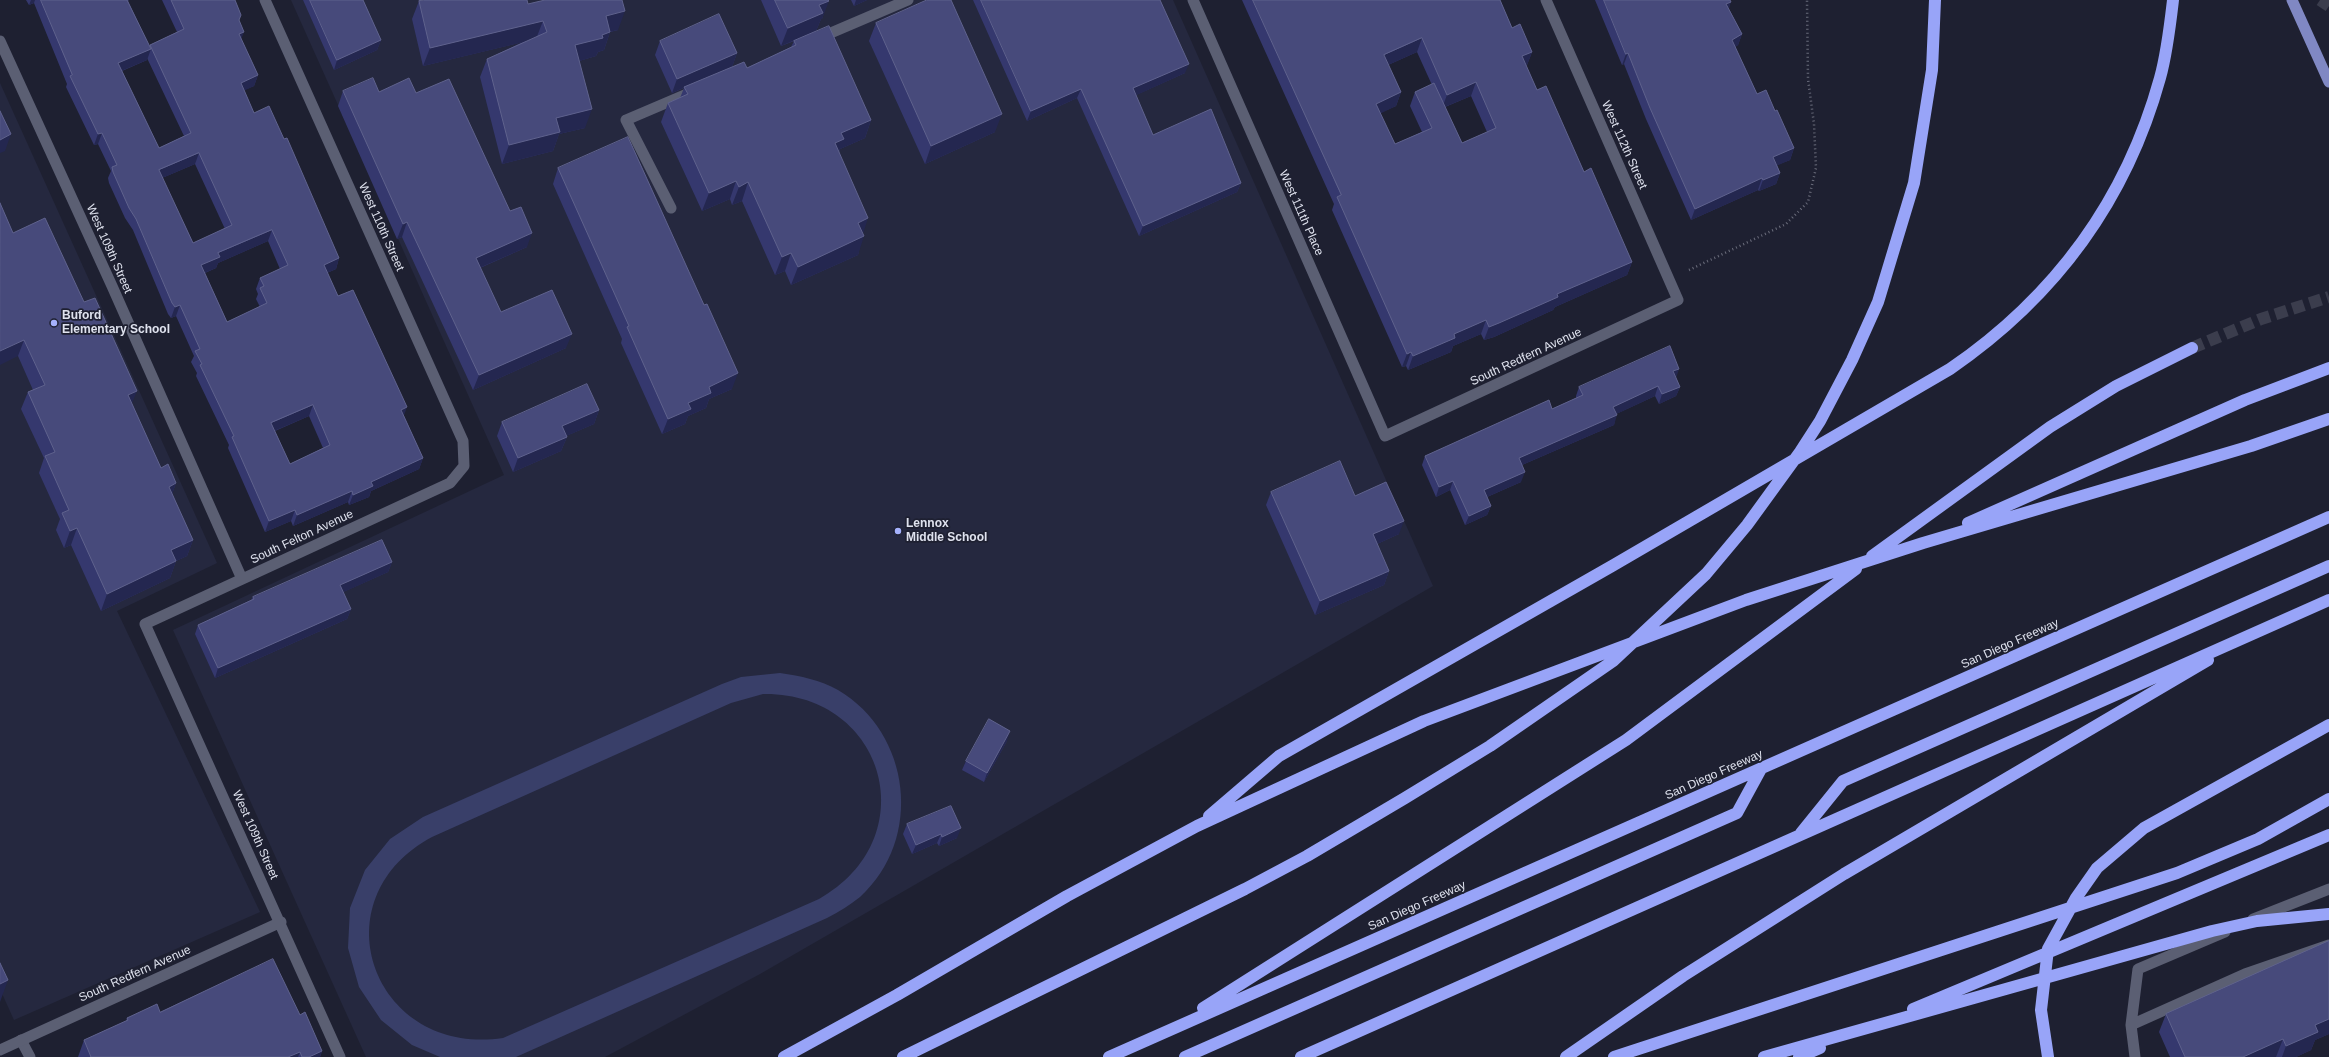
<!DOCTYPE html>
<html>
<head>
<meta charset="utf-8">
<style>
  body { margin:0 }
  canvas { display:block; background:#1e2031 }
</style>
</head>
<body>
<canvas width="2329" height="1057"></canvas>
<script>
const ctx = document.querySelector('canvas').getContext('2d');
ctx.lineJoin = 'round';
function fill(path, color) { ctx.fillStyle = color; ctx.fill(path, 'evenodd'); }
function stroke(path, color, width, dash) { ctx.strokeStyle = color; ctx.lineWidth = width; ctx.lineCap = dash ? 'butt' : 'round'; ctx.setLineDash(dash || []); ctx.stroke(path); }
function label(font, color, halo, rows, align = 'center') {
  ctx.font = font + ' Helvetica,sans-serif'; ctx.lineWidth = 3.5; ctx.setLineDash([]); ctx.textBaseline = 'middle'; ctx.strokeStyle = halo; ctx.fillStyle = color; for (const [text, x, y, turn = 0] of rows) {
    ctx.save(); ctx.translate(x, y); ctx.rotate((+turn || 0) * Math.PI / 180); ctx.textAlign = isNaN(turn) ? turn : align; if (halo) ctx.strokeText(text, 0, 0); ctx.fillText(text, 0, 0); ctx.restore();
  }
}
const built = new Path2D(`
  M 291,0 L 1173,0 L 1433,586 L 760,974 L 605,1057 L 366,1057 L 173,630 L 504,475 Z
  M 0,83 L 217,563 L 117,611 L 260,912 L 14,1020 L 0,989 Z`);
const green = new Path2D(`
  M 780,673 C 801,676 820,680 838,690 C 911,733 924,839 860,897 C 850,905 839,912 827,918 L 516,1057 L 440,1057 L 412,1045 L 381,1020 L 359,987 L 348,948 L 350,908 L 365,870 L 390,839 L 423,817 L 722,684 L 741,677 ZM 763,694 C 886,692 927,839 819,899 L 503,1038 C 373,1057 316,899 432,837 L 731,703 Z`);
const motorwayTunnel = new Path2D(`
  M 2320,0 L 2329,6
  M 2192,348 L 2261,319 L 2329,297`);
const path = new Path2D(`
  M 1689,270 L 1786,224 L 1808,202 L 1816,168 L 1814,124 L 1808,79 L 1807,0`);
const service = new Path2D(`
  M 819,38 L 908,0
  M 671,208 L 626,120 L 694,91
  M 2253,919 L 2329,889
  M 2131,1025 L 2245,974 L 2329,945
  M 21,1040 L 30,1057
  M 2135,1057 L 2131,1025 L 2138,969 L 2225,932`);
const minor = new Path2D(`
  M 265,0 L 463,441 L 464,466 L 450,483 L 145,624 L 340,1057
  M 1193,0 L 1385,436 L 1678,300 L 1546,0
  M 0,41 L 112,286 L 242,579
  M 0,1050 L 281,922`);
const primary = new Path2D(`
  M 2292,0 L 2329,82`);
const motorway = new Path2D(`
  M 1968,523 L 2245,400 L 2329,368
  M 1872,556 L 2050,427 L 2116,386 L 2192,348
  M 1209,816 L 1279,756 L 1612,566 L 1950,369 C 2055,297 2126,201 2160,78 C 2167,53 2170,26 2173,0
  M 1801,833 L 1843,781 L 2329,566
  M 1203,1008 L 1626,740 L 1856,569
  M 1913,1009 L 2329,835
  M 784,1057 L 897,995 L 1067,896 L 1197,826 L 1424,721 L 1746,600 L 1923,543 L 2251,446 L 2329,419
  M 903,1057 L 1245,889 L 1307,856 L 1405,798 L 1490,746 L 1613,661 L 1706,574 L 1747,525 L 1800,452 L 1820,421 L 1852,360 L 1878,302 L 1914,183 L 1932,70 L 1935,0
  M 1109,1057 L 2329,517
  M 1185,1057 L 1737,813 L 1761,769
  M 1301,1057 L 2329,600
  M 1566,1057 L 1683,976 L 1844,874 L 2208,660
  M 1614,1057 L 2177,873 L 2258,839 L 2329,799
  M 1764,1057 L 2212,931 L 2257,921 L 2329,914
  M 1799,1057 L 1820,1048
  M 2048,1057 L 2041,1010 L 2048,949 L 2076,898 L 2097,868 L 2144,828 L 2329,725`);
const wall = new Path2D(`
  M 26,0 L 129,0 L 128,1 L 149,46 L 150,45 L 177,32 L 162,0 L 235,0 L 239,20 L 241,39 L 258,75 L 254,86 L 244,90 L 254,113 L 339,258 L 336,269 L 327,273 L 338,296 L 404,416 L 423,458 L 419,469 L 371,491 L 369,497 L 349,505 L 348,502 L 293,526 L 291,521 L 265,532 L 228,448 L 229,445 L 196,376 L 197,373 L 191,362 L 194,356 L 176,316 L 171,318 L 168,314 L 133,230 L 125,218 L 109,183 L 108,178 L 111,171 L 98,144 L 94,145 L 66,87 L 67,84 L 34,3 L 29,5 ZM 147,58 L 184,136 L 159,148 L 122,71 L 147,60 ZM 195,164 L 225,229 L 193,243 L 162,178 ZM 268,241 L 280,269 L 260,278 L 256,289 L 258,294 L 256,299 L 260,307 L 227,322 L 205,273 L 216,268 L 218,263 ZM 309,416 L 323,448 L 290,464 L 275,431 Z
  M 303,0 L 363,0 L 381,40 L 377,50 L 334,70 Z
  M 761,0 L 828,0 L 822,19 L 821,19 L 816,31 L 871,120 L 865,138 L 840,149 L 839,153 L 863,233 L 858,255 L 791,285 L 785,271 L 775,275 L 742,201 L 732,205 L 730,199 L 702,211 L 661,122 L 668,103 L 680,98 L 684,88 L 672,93 L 655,55 L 660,41 L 737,53 L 732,67 L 747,68 L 791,47 L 794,41 L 781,46 Z
  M 851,0 L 867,0 L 854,6 Z
  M 973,0 L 1160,0 L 1185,73 L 1136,95 L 1153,135 L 1241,183 L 1237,192 L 1139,236 L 1077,98 L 1027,121 Z
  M 1242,0 L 1500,0 L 1512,28 L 1532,52 L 1527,65 L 1526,66 L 1537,90 L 1584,172 L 1632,262 L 1627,275 L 1555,307 L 1553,310 L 1494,337 L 1484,340 L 1481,334 L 1453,346 L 1451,352 L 1408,370 L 1406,366 L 1402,367 L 1332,210 L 1334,204 ZM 1417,52 L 1432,85 L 1415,92 L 1410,106 L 1422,132 L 1395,144 L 1380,113 L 1396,106 L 1401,92 L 1388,65 ZM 1471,96 L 1487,132 L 1462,143 L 1445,107 Z
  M 1595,0 L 1730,0 L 1729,9 L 1742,34 L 1738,45 L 1735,47 L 1757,94 L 1775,111 L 1794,148 L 1790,160 L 1777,165 L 1780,173 L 1776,184 L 1759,191 L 1758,190 L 1691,220 L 1646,119 L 1624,64 L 1622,65 Z
  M 419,1 L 528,4 L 618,30 L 610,32 L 604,50 L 598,52 L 596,56 L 579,61 L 585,128 L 559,134 L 553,151 L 502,164 L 480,77 L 487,59 L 523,42 L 423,66 L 412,19 Z
  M 876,23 L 995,132 L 925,164 L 869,41 Z
  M 343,91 L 416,93 L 527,247 L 480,268 L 501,312 L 566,348 L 473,390 L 402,237 L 397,239 L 338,106 Z
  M 558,168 L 732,389 L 709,399 L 706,408 L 688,416 L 685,424 L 662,434 L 621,343 L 622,339 L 553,184 Z
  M 13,233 L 84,302 L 132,404 L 161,468 L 176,483 L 172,494 L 193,540 L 187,556 L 176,561 L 170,578 L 101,611 L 71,545 L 64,548 L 56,530 L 60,519 L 39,473 L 44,458 L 21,409 L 28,392 L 33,390 L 18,356 Z
  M 1676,378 L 1680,387 L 1676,396 L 1659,404 L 1655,396 L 1616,414 L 1614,425 L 1522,465 L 1521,482 L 1487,497 L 1491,506 L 1487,515 L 1465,525 L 1450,490 L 1436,497 L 1422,465 L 1425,456 L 1552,409 L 1576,398 L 1576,396 L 1579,387 Z
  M 599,410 L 594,424 L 566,436 L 567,437 L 561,451 L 513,472 L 497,436 L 502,422 Z
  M 1271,492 L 1355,496 L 1399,534 L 1377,544 L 1389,571 L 1384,585 L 1315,615 L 1266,505 Z
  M 392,562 L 388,572 L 343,592 L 351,609 L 347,619 L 215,678 L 195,634 L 198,625 L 251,600 L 253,597 Z
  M 1007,741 L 984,782 L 962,770 L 966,761 Z
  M 907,824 L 957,838 L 939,846 L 937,843 L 912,854 L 903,834 Z
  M 2329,941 L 2329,1034 L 2315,1040 L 2311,1050 L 2296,1057 L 2170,1057 L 2159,1032 L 2166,1014 Z
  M 160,1012 L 300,1015 L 322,1051 L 320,1057 L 78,1057 L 84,1040 L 126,1021 L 127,1018 Z`);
const shadedWall = new Path2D(`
  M 31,0 L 35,0 L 34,3 L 29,5 Z
  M 856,0 L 867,0 L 854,6 Z
  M 829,1 L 822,19 L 821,19 L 816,31 L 781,46 L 788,28 L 819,5 Z
  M 1731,2 L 1727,13 L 1726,4 Z
  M 625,11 L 618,30 L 600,34 L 606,16 Z
  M 543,21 L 536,39 L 423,66 L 430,48 Z
  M 244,32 L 240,42 L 239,34 Z
  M 610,32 L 604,50 L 598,52 L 596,56 L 569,64 L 575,45 L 602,35 Z
  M 1742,34 L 1738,45 L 1728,51 L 1732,40 Z
  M 1422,38 L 1417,52 L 1379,69 L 1384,55 Z
  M 381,40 L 377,50 L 334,70 L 337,60 Z
  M 151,49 L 147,60 L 114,74 L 118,63 Z
  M 1532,52 L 1527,65 L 1517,70 L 1522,56 Z
  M 737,53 L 732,67 L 672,93 L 677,79 Z
  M 1628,53 L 1624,64 L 1622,65 L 1626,54 Z
  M 1189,64 L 1185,73 L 1130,98 L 1133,88 Z
  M 258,75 L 254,86 L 237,94 L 241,83 Z
  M 1476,82 L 1471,96 L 1442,108 L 1447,95 Z
  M 1081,89 L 1077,98 L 1027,121 L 1031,111 Z
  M 1401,92 L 1396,106 L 1371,118 L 1376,104 Z
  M 592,109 L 585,128 L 559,134 L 553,151 L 502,164 L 509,145 L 556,118 Z
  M 1002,114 L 995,132 L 925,164 L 931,146 Z
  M 871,120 L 865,138 L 840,149 L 837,157 L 835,143 L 841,133 Z
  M 102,133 L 98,144 L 94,145 L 98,134 Z
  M 11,134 L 5,151 L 0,153 L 0,140 Z
  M 1794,148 L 1790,160 L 1769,169 L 1773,157 Z
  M 199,153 L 195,164 L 155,181 L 159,170 Z
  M 1780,173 L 1776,184 L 1759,191 L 1763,180 Z
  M 1762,178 L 1758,190 L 1691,220 L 1695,209 Z
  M 736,181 L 730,199 L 702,211 L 709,193 Z
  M 748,182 L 742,201 L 732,205 L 739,187 Z
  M 1241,183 L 1237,192 L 1139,236 L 1143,226 Z
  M 868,218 L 862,237 L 858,223 Z
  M 407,222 L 402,237 L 397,239 L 403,224 Z
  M 272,230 L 268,241 L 218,263 L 216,268 L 197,276 L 201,265 L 218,253 Z
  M 532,233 L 527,247 L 470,272 L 476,258 Z
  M 864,236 L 858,255 L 791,285 L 798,267 Z
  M 791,253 L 785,271 L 775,275 L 782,257 Z
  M 339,258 L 336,269 L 320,276 L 324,265 Z
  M 1632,262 L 1627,275 L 1555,307 L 1553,310 L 1494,337 L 1484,340 L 1489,327 L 1557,294 Z
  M 180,305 L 176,316 L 171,318 L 175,307 Z
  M 1486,320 L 1481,334 L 1453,346 L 1451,352 L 1408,370 L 1413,356 L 1454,334 Z
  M 572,334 L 566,348 L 473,390 L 479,375 Z
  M 24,340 L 18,356 L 0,365 L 0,351 Z
  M 1411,352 L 1406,366 L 1402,367 L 1407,354 Z
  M 1679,369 L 1676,378 L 1673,371 Z
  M 738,373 L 732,389 L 709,399 L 706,408 L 688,416 L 685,424 L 662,434 L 668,419 L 709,387 Z
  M 1658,386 L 1655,396 L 1610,417 L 1613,407 Z
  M 1680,387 L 1676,396 L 1659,404 L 1662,394 Z
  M 137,391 L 130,408 L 128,395 Z
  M 313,405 L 309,416 L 267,434 L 271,423 Z
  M 407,407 L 403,418 L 401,410 Z
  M 599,410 L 594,424 L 557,440 L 562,426 Z
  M 1617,415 L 1614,425 L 1515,468 L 1519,458 Z
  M 567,437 L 561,451 L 513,472 L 518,458 Z
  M 423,458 L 419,469 L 371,491 L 369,497 L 349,505 L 353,495 L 371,482 Z
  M 1525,472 L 1521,482 L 1480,500 L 1484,490 Z
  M 1453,481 L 1450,490 L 1436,497 L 1439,487 Z
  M 176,483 L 170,500 L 169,487 Z
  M 352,491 L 348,502 L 293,526 L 297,515 Z
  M 1491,506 L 1487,515 L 1465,525 L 1469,516 Z
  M 295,510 L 291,521 L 265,532 L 269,521 Z
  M 1404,521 L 1399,534 L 1368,548 L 1373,534 Z
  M 77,528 L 71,545 L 64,548 L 70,531 Z
  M 193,540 L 187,556 L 176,561 L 170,578 L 101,611 L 107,594 L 171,550 Z
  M 392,562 L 388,572 L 337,595 L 340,585 Z
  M 1389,571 L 1384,585 L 1315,615 L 1320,601 Z
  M 351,609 L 347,619 L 215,678 L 218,668 Z
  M 1010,731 L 1007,741 L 984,782 L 987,773 Z
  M 961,828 L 957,838 L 939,846 L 942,837 Z
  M 941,834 L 937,843 L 912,854 L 916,845 Z
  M 8,980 L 0,1002 L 0,984 Z
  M 2329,1019 L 2329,1034 L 2315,1040 L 2311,1050 L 2296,1057 L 2282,1057 L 2286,1046 L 2315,1025 Z
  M 2283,1039 L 2276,1057 L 2243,1057 Z
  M 322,1051 L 320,1057 L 309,1057 Z
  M 300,1052 L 298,1057 L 288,1057 Z`);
const building = new Path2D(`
  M 41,0 L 127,0 L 151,49 L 118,63 L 159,148 L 191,133 L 150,45 L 184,29 L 171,0 L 235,0 L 241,15 L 239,20 L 244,32 L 239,34 L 258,75 L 241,83 L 254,113 L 269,106 L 284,139 L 287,138 L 339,258 L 324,265 L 338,296 L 353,290 L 407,407 L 401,410 L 423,458 L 371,482 L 373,486 L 353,495 L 352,491 L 297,515 L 295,510 L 269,521 L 232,437 L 234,436 L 200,365 L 202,364 L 195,351 L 200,349 L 180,305 L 175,307 L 172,303 L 136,219 L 129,208 L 113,172 L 112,167 L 117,165 L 102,133 L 98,134 L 70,76 L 72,75 ZM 199,153 L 232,225 L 193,243 L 159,170 ZM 272,230 L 288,265 L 260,278 L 264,286 L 260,288 L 267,303 L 227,322 L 201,265 L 220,257 L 218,253 ZM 313,405 L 330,445 L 290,464 L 271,423 Z
  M 310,0 L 363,0 L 381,40 L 337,60 Z
  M 424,0 L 527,0 L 528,4 L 545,0 L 622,0 L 625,11 L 606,16 L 610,32 L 602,35 L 603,38 L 575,45 L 592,109 L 556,118 L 560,132 L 509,145 L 487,59 L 547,32 L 543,21 L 430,48 L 419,1 Z
  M 775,0 L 828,0 L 829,1 L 819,5 L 823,13 L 788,28 Z
  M 927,0 L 951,0 L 1002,114 L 931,146 L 876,23 Z
  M 981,0 L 1160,0 L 1189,64 L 1133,88 L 1153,135 L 1211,109 L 1241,183 L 1143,226 L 1081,89 L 1031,111 Z
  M 1253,0 L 1500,0 L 1512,28 L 1520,24 L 1532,52 L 1522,56 L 1537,90 L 1546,86 L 1584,172 L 1591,168 L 1632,262 L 1557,294 L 1558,297 L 1499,323 L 1489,327 L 1486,320 L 1454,334 L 1455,338 L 1413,356 L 1411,352 L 1407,354 L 1337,197 L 1341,195 ZM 1422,38 L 1447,95 L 1476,82 L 1496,128 L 1462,143 L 1434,83 L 1415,92 L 1432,128 L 1395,144 L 1376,104 L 1401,92 L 1384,55 Z
  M 1604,0 L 1730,0 L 1731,2 L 1726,4 L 1742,34 L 1732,40 L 1757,94 L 1766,90 L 1775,111 L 1777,110 L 1794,148 L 1773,157 L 1780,173 L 1763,180 L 1762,178 L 1695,209 L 1650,108 L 1628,53 L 1626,54 Z
  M 719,14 L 737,53 L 677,79 L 660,41 Z
  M 829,26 L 871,120 L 841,133 L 844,139 L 835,143 L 868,218 L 858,223 L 864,236 L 798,267 L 791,253 L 782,257 L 748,182 L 739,187 L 736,181 L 709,193 L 668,103 L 688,94 L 684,87 L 744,62 L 747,68 L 796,45 L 794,41 Z
  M 373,78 L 379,92 L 409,78 L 416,93 L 449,79 L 510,211 L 521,207 L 532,233 L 476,258 L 501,312 L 552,290 L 572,334 L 479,375 L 407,222 L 403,224 L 343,91 Z
  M 0,111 L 11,134 L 0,140 Z
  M 628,137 L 704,305 L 707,304 L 738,373 L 709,387 L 711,393 L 688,403 L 691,409 L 668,419 L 627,327 L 629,326 L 558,168 Z
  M 0,203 L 13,233 L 45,218 L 84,302 L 95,298 L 137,391 L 128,395 L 161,468 L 168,464 L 176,483 L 169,487 L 193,540 L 171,550 L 176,561 L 107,594 L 77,528 L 70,531 L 62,513 L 69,510 L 45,456 L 55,452 L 28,392 L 45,385 L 24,340 L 0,351 Z
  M 1670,346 L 1679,369 L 1673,371 L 1680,387 L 1662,394 L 1658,386 L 1613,407 L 1617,415 L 1519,458 L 1525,472 L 1484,490 L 1491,506 L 1469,516 L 1453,481 L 1439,487 L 1425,456 L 1549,400 L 1552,409 L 1583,395 L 1579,387 Z
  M 587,384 L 599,410 L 562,426 L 567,437 L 518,458 L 502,422 Z
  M 1340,461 L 1355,496 L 1386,482 L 1404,521 L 1373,534 L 1389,571 L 1320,601 L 1271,492 Z
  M 382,540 L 392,562 L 340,585 L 351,609 L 218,668 L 198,625 L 254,599 L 253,597 Z
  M 989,719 L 1010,731 L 987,773 L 966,761 Z
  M 951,806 L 961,828 L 942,837 L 941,834 L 916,845 L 907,824 Z
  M 2329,941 L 2329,1019 L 2315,1025 L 2318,1032 L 2286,1046 L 2283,1039 L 2243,1057 L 2185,1057 L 2166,1014 Z
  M 273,959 L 300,1015 L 305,1012 L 322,1051 L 309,1057 L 302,1057 L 300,1052 L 288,1057 L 90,1057 L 91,1057 L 84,1040 L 128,1020 L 127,1018 L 157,1004 L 160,1012 Z
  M 0,963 L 8,980 L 0,984 Z`);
const markers = [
  [54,323,4,"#a5b1fc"],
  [898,531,4,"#a5b1fc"]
];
const streetNames = [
  ["West 112th Street",1624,145,66],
  ["West 111th Place",1301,213,66],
  ["West 110th Street",381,227,66],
  ["West 109th Street",109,249,66],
  ["South Redfern Avenue",1526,357,-25],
  ["South Felton Avenue",302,537,-25],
  ["San Diego Freeway",2010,644,-24],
  ["San Diego Freeway",1714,775,-24],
  ["West 109th Street",255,835,66],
  ["San Diego Freeway",1417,906,-24],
  ["South Redfern Avenue",135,974,-24]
];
const poiNames = [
  ["Buford",62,316],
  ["Elementary School",62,330],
  ["Lennox",906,524],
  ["Middle School",906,538]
];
fill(built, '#25283f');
fill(green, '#393f69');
stroke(motorwayTunnel, '#3b3d4d', 12, [12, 6]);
stroke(path, '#6a6c7b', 2.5, [1, 3]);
stroke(service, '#5b5f73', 11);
stroke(minor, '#5b5f73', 11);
stroke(primary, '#8088c3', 11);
stroke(motorway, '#98a4f8', 12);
fill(wall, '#35386e');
fill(shadedWall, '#242750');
fill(building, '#474a7b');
stroke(building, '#5f628d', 1);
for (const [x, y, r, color] of markers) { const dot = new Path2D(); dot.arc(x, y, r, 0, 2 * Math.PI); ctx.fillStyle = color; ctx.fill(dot); stroke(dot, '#1e2031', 1.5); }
label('12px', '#dfe2ee', '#1e2031', streetNames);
label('bold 12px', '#dfe2ee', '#1e2031', poiNames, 'left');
</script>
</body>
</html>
